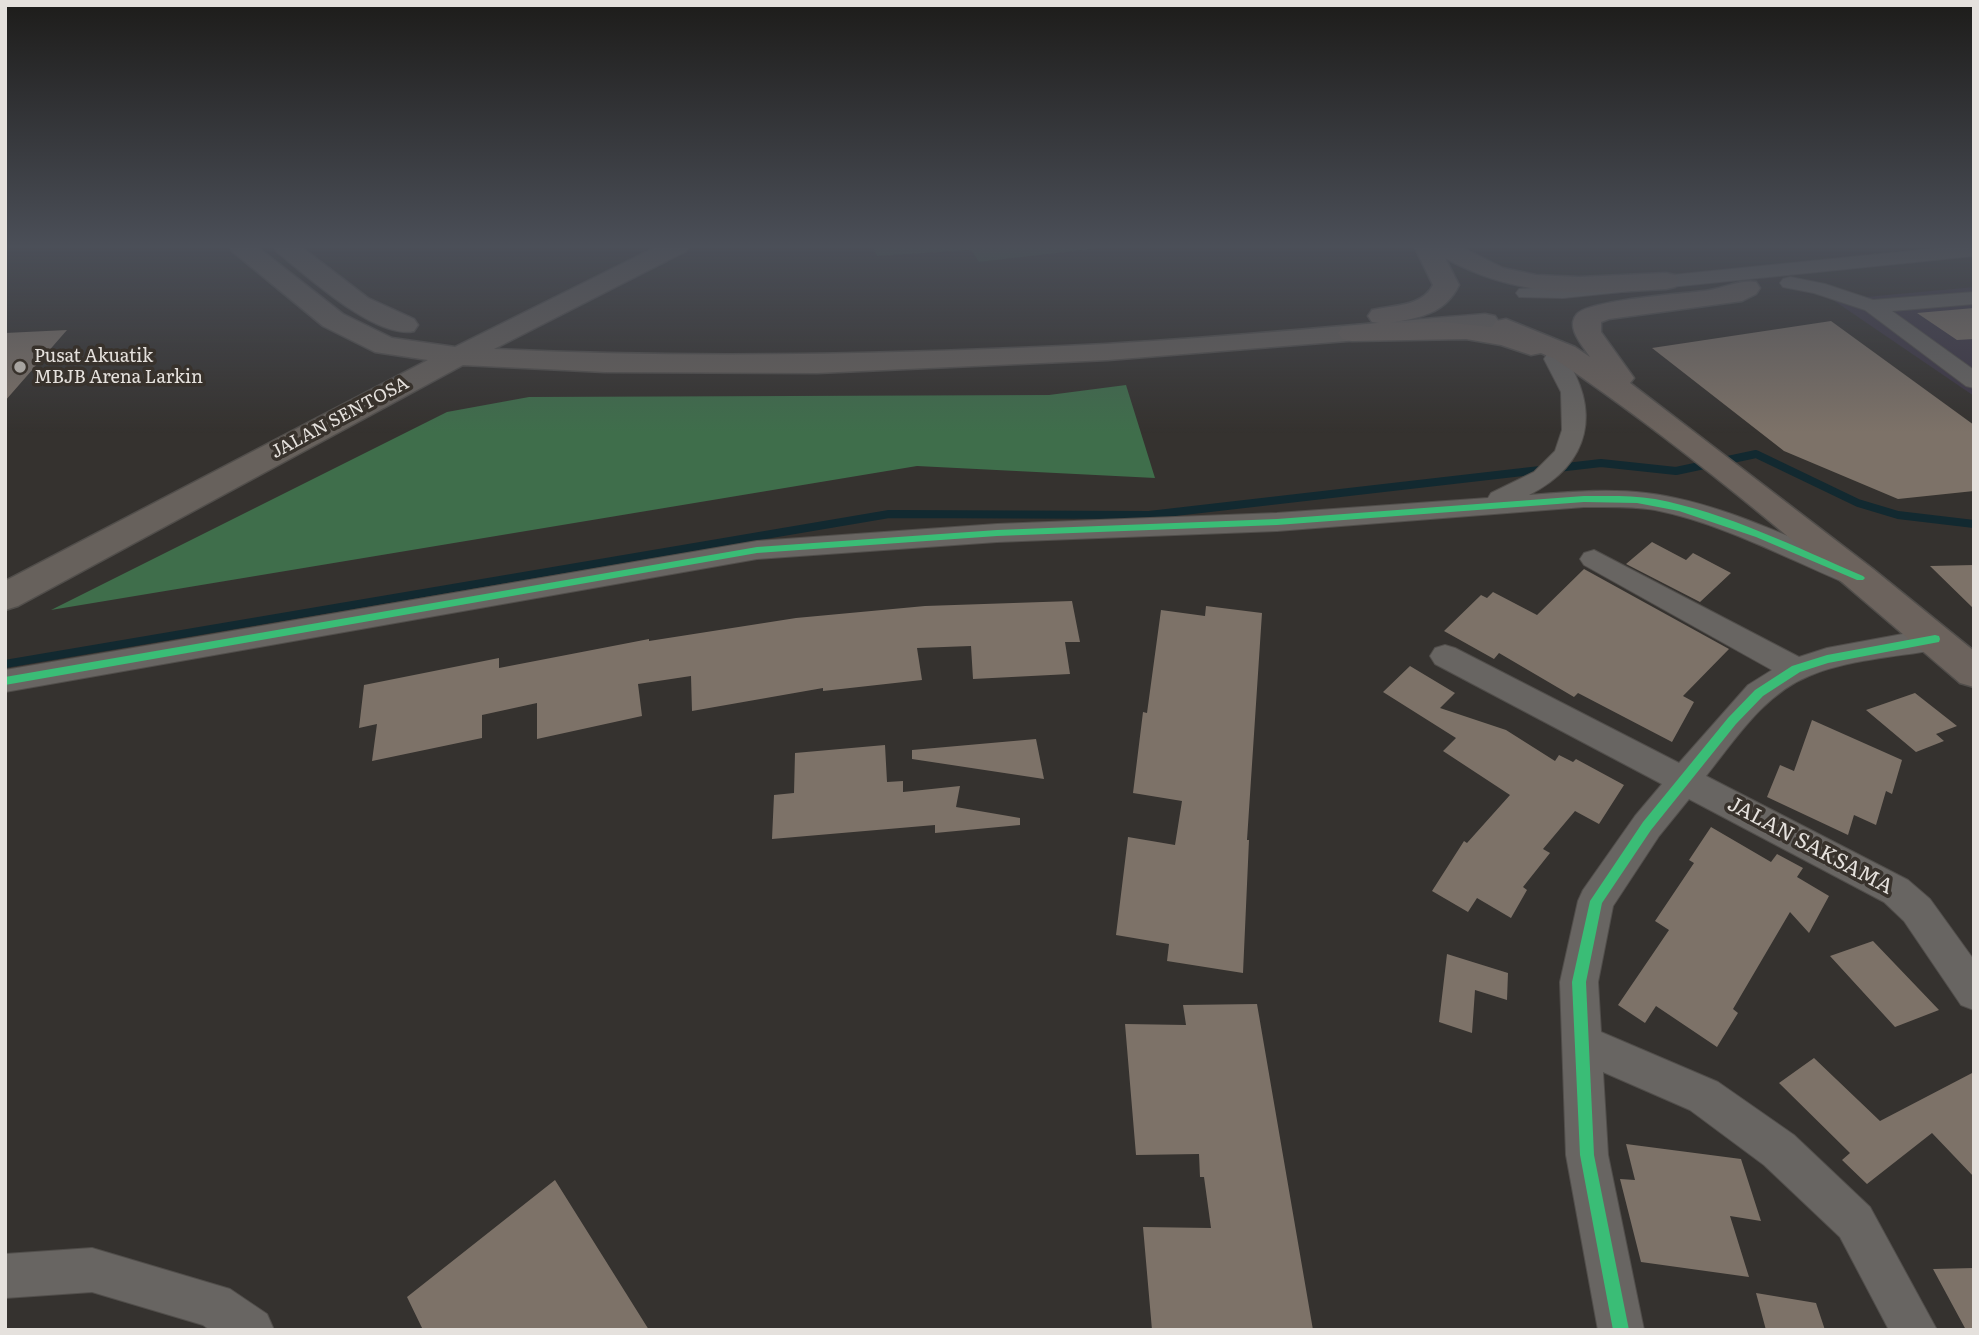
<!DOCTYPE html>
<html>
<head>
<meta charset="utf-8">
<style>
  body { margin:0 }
  #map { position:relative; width:1979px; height:1335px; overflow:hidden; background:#35322f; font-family:Literata,serif }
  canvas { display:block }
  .frame { position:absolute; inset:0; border:7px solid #e5e1dd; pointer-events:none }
</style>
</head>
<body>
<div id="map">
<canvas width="1979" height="1335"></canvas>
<div class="frame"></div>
</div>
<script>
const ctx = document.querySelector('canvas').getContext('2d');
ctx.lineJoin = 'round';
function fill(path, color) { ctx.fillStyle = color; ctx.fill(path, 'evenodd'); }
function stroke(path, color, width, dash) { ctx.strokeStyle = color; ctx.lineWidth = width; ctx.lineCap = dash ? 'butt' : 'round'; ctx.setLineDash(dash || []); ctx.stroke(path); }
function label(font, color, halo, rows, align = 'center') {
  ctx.font = font + ' Literata,serif'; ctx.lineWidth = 7; ctx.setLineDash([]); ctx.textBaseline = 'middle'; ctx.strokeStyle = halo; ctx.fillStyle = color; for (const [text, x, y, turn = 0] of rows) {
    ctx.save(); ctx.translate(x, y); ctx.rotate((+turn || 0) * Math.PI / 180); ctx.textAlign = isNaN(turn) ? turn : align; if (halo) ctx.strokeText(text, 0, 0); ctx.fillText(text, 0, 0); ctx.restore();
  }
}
const commercial = new Path2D(`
  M 1974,287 L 1974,396 L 1833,300 Z`);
const green = new Path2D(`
  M 872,246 L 1118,246 L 979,262 L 971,250 L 877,256 Z`);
const forest = new Path2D(`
  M 1126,385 L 1155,478 L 917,466 L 51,610 L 447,412 L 529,397 L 1049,395 Z`);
const stream = new Path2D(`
  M 5,664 L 889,514 L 1149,515 L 1601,463 L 1676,471 L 1756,454 L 1858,503 L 1898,515 L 1974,524`);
const building = new Path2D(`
  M 1974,308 L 1974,339 L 1957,340 L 1917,313 Z
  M 1831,321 L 1974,425 L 1974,491 L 1898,499 L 1784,451 L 1652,348 Z
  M 67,330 L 5,401 L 5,333 Z
  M 1652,542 L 1686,560 L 1693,553 L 1731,573 L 1700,602 L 1626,564 Z
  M 1974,565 L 1974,609 L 1930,566 Z
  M 1584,569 L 1729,649 L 1683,696 L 1694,702 L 1672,742 L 1578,693 L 1574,697 L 1499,653 L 1494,659 L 1444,631 L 1481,595 L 1487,598 L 1493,592 L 1537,615 Z
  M 1072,601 L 1080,642 L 1065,642 L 1070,674 L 973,679 L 971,646 L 917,648 L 922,680 L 823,691 L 823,688 L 692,711 L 691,676 L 638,684 L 642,716 L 537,739 L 537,703 L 482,715 L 482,738 L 372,761 L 377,724 L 359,728 L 364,685 L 499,658 L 499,668 L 649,639 L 649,641 L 796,618 L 925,606 Z
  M 1206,606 L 1262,613 L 1247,840 L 1249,840 L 1243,973 L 1167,961 L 1169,944 L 1116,935 L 1128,837 L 1175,845 L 1182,801 L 1133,793 L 1143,712 L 1147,713 L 1161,610 L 1205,616 Z
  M 1410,666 L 1455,693 L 1440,708 L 1506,730 L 1555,761 L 1559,755 L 1573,762 L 1576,759 L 1624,785 L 1599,824 L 1575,811 L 1543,849 L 1550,853 L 1523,887 L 1527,890 L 1511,918 L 1477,898 L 1468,912 L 1432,891 L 1464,841 L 1467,843 L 1510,795 L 1443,751 L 1456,738 L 1383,692 Z
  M 1915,693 L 1957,726 L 1936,734 L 1944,741 L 1916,752 L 1866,710 Z
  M 1812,720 L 1902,760 L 1892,794 L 1886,791 L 1876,825 L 1854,815 L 1848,835 L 1767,797 L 1780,765 L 1794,771 Z
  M 1036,739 L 1044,779 L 912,759 L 912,750 Z
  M 885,745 L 887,782 L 903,781 L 903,792 L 960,786 L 956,807 L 1020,818 L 1020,825 L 935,833 L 935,825 L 772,839 L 774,795 L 794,793 L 795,753 Z
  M 1711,827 L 1771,862 L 1777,854 L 1803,868 L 1797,877 L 1829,896 L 1809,933 L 1790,912 L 1733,1009 L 1738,1013 L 1717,1047 L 1656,1006 L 1645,1023 L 1618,1005 L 1669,930 L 1655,921 L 1694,863 L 1689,860 Z
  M 1873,941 L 1939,1010 L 1895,1027 L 1830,956 Z
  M 1447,954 L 1508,973 L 1507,1000 L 1475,990 L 1472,1033 L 1439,1022 Z
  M 1257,1004 L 1313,1330 L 1152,1330 L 1143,1227 L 1211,1228 L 1204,1177 L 1200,1177 L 1199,1154 L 1136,1155 L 1125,1024 L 1186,1025 L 1183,1005 Z
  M 1814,1058 L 1880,1121 L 1974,1072 L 1974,1177 L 1932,1133 L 1867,1184 L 1842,1160 L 1850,1153 L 1779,1083 Z
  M 1626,1144 L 1741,1159 L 1761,1221 L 1730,1216 L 1749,1277 L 1641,1262 L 1620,1179 L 1635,1180 Z
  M 555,1180 L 649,1330 L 423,1330 L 407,1297 Z
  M 1974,1268 L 1974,1330 L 1966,1330 L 1933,1269 Z
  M 1756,1293 L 1816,1303 L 1825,1330 L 1766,1330 Z`);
const street = new Path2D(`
  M 1960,246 L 1974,246 L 1974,256 L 1563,298 L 1519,297 L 1516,293 L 1519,289 L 1563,286 Z
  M 1790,277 L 1825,284 L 1873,300 L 1974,292 L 1974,304 L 1892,311 L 1974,370 L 1974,388 L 1966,386 L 1865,310 L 1814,293 L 1783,287 L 1780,283 L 1783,279 Z
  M 1555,352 L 1563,354 C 1602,410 1591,464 1529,495 C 1568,492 1607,488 1646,493 C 1721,502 1794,540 1863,568 L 1867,575 L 1863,582 L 1853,584 L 1843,582 C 1782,556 1720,523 1655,510 C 1632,506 1607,507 1584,507 L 1277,531 L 997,542 L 757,559 L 5,692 L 5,670 L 757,541 L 997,524 L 1277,513 L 1488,498 L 1491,493 L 1534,472 L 1555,451 L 1562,430 L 1561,392 L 1544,359 L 1547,354 Z
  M 1594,550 L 1799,657 L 1827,648 L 1935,628 L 1945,632 L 1950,639 L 1945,646 L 1935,650 C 1894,657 1847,660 1809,676 C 1764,694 1735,740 1706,776 L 1908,880 L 1930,899 L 1974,960 L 1974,1010 L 1961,1005 L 1904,921 L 1884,902 L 1689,799 L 1659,836 L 1613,906 L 1598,982 L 1601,1032 L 1718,1082 L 1794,1135 L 1870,1207 L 1937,1330 L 1889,1330 L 1840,1237 L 1764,1165 L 1690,1110 L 1603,1072 L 1608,1155 L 1644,1330 L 1598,1330 L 1566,1155 L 1560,982 L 1578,901 L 1583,890 L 1635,816 L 1662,784 L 1435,664 L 1430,656 L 1435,648 L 1445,645 L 1455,648 L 1679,763 L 1748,685 L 1772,670 L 1584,565 L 1580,559 L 1584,553 Z
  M 92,1248 L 230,1289 L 267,1314 L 274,1330 L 210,1330 L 203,1325 L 92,1292 L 5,1298 L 5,1254 Z`);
const secondary = new Path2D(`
  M 229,246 L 256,246 L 343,314 L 392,338 L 455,347 L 658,246 L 689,246 L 686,251 L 494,349 C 698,359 902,354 1106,344 C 1232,337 1359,324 1485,314 L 1495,316 L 1499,322 L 1495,328 L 1485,330 L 1108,360 L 817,373 L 605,372 L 463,365 L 18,606 L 5,610 L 5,581 L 428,360 L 375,352 L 323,326 L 232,251 Z
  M 273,246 L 300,246 L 368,298 L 414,319 L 418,325 L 414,331 C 376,340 305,274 276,251 Z`);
const primary = new Path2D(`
  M 1414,246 L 1459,246 L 1503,268 L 1536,275 L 1579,277 L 1666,273 L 1675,275 L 1679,281 L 1675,287 L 1666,289 C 1585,294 1519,299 1445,258 L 1459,285 C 1445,314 1419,318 1390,323 L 1443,322 L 1492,327 L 1496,321 L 1506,319 L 1575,347 L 1590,357 C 1583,346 1565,327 1577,314 C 1590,300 1681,294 1704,291 C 1721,289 1742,279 1756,282 L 1760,288 L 1756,294 L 1742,301 L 1609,319 L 1601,322 L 1601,332 L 1634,378 L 1630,383 L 1873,569 L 1974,651 L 1974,687 L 1960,683 C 1829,571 1698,455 1555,359 L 1541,353 L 1531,355 L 1501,345 L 1466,339 L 1352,341 L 1342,339 L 1338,333 L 1342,327 L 1379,323 L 1372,322 L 1368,316 L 1372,310 C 1393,305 1422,307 1433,285 Z`);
const cycleway = new Path2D(`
  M 1584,496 C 1607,496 1631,495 1655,499 C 1728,513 1795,547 1863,576 L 1865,578 L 1863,580 L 1857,580 L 1756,537 L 1679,511 L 1637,503 L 1584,502 L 1277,525 L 997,536 L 757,553 L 5,685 L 5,677 L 757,547 L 997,530 L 1277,519 Z
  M 1935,635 L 1939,636 L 1940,639 L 1939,642 L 1828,663 L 1800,672 L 1763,696 L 1736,724 L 1651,830 L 1602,903 L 1586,982 L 1594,1155 L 1629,1330 L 1613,1330 L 1580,1155 L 1572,982 L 1590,901 L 1643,822 L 1728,718 L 1755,690 L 1792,666 L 1827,655 Z`);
const markers = [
  [20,367,7,"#a7a4a0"]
];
const farPoinames = [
  ["Pusat Akuatik",34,357],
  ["MBJB Arena Larkin",34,378]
];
const farStreetnames = [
  ["JALAN SENTOSA",340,418,-28]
];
const streetNames = [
  ["JALAN SAKSAMA",1810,846,28]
];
fill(commercial, '#3d3645');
fill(green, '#35543d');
fill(forest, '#3f6e4b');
stroke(stream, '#122930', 8);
fill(building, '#7d7268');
stroke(street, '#514e4b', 2);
stroke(secondary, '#514e4b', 3);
stroke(primary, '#514e4b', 3);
fill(street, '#686562');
fill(secondary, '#67615c');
fill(primary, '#6c635d');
fill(cycleway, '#3abd76');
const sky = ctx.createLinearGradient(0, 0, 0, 433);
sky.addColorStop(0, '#1d1c1a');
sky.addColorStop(0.57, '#4b4f58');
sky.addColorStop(1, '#4b4f5800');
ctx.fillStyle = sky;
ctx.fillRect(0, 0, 1979, 433);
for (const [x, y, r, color] of markers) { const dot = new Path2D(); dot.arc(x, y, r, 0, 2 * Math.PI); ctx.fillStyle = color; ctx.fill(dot); stroke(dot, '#38322c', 2.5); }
label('18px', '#e5e1dd', '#38322c', farPoinames, 'left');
label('18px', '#e5e1dd', '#38322c', farStreetnames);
label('21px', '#e5e1dd', '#38322c', streetNames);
</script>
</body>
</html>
